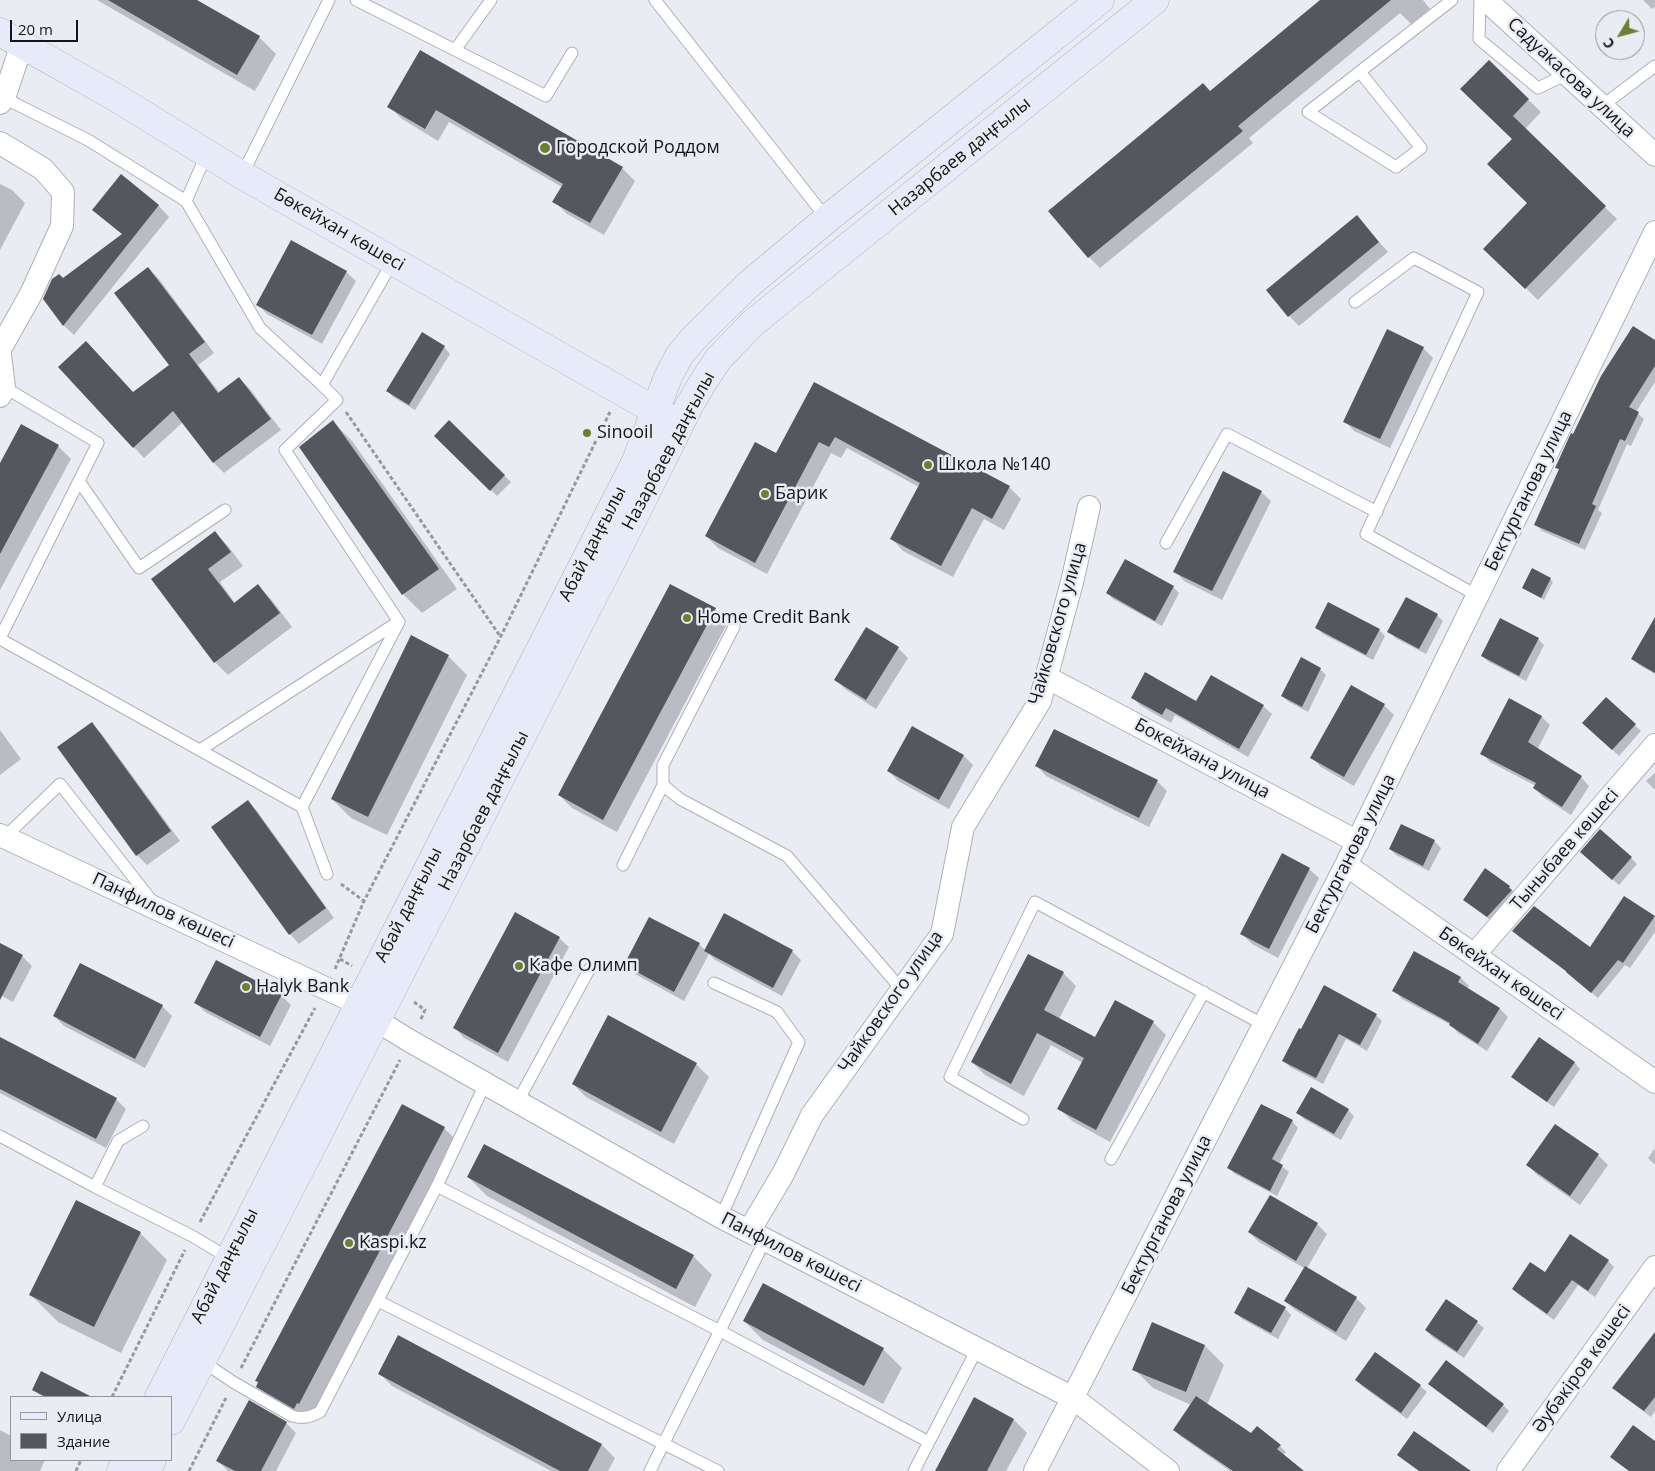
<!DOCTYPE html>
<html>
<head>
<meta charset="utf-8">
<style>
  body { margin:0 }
  #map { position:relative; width:1655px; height:1471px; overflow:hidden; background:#eaecf4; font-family:"Open Sans",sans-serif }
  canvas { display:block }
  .legend { position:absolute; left:10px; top:1396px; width:162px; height:65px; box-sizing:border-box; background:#eaecf4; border:1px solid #95969c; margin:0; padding:6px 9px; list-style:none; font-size:15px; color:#161619 }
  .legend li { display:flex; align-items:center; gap:10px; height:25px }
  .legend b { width:25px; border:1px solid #95969c }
  .north { position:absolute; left:1595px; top:10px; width:50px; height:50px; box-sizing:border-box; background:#eaecf4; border:1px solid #95969c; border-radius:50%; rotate:233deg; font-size:14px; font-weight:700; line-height:20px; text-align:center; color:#161619 }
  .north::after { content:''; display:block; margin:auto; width:18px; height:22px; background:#6a8133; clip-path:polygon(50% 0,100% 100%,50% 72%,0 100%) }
  .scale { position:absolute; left:10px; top:20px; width:68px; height:22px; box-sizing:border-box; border:2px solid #161619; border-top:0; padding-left:6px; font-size:15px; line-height:18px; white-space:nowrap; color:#161619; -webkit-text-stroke:4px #eaecf4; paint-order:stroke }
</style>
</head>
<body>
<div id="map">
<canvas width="1655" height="1471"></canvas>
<ul class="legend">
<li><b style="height:6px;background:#e6eaf9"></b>Улица</li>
<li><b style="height:14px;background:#55575e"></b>Здание</li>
</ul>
<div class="north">С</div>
<div class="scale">20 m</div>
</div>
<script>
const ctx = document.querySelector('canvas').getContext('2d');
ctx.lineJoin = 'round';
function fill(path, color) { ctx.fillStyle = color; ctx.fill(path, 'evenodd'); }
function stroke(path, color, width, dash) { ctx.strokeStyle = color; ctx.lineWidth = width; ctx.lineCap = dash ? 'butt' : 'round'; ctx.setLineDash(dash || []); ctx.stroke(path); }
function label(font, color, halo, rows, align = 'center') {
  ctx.font = font + ' "Open Sans",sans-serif'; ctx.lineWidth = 5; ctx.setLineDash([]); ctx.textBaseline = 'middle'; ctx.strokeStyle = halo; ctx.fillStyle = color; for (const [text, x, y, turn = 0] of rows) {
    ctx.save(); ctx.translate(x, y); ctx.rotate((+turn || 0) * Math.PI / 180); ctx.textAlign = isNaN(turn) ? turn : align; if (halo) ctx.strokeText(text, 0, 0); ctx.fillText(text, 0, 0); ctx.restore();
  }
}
const shadow = new Path2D(`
  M 97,0 L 195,0 L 259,37 L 276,54 L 255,91 Z
  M 1322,0 L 1423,0 L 1430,9 L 1412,25 L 1400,13 L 1249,138 L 1253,143 L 1100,268 L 1089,257 L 1211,92 Z
  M 1643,0 L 1655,0 L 1655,7 L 1652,9 Z
  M 420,52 L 622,168 L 635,181 L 604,235 L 567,214 L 554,201 L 562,187 L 449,122 L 438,141 L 402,119 L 389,106 Z
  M 1489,62 L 1541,112 L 1525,129 L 1617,219 L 1538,300 L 1485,248 L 1528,204 L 1513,139 Z
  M 121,176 L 159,206 L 169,217 L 74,335 L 63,325 L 63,279 L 123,235 L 94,210 Z
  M 0,184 L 12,190 L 25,203 L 0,250 Z
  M 1357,217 L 1388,252 L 1299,326 L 1289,316 Z
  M 148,268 L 159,279 L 214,353 L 198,365 L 220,393 L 239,378 L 250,389 L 281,430 L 224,473 L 214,463 L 183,422 L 144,458 L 60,367 L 134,393 L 170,365 Z
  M 346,272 L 356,281 L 322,344 L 267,314 L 257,304 Z
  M 1655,341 L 1655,382 L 1636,412 L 1644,419 L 1631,446 L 1627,444 L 1598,510 L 1602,513 L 1585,550 L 1542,531 L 1536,525 L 1560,471 L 1557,467 L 1573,436 Z
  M 444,347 L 450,354 L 415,410 L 393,397 L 387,390 Z
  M 1423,348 L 1433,358 L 1390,448 L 1354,431 L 1345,421 Z
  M 815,383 L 1009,487 L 1021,499 L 1004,530 L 984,519 L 953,577 L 903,551 L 892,539 L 919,487 L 847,448 L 841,458 L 831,453 L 767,574 L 718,548 L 706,536 L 777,455 Z
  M 333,422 L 352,441 L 457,589 L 422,613 L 403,594 Z
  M 449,422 L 511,482 L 497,496 L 436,436 Z
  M 58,446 L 71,459 L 0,590 L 0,466 Z
  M 1261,492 L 1271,501 L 1222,600 L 1184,581 L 1175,571 Z
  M 215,533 L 228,546 L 243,566 L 220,582 L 235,603 L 258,586 L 271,599 L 292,627 L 228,675 L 215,662 L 153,580 Z
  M 1550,579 L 1553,582 L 1544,600 L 1523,587 Z
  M 1173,587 L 1179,593 L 1162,626 L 1113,599 L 1107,593 Z
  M 715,609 L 728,622 L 617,832 L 572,808 L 559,795 Z
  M 1437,615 L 1443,621 L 1426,654 L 1395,638 L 1389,631 Z
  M 1317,628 L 1379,630 L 1385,636 L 1373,660 L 1323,634 Z
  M 1655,631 L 1655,674 L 1639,665 L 1633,658 Z
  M 1538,639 L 1544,645 L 1526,681 L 1489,662 L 1482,656 Z
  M 898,648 L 908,658 L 876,709 L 845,689 L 836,680 Z
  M 448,656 L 467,675 L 387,835 L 351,818 L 332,799 Z
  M 1320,669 L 1326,675 L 1308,712 L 1289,702 L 1282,696 Z
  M 1133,698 L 1263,706 L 1272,714 L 1248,757 L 1175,715 L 1171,723 L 1141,706 Z
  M 1606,699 L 1641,731 L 1619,756 L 1590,729 Z
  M 1510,700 L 1542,717 L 1550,725 L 1537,750 L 1581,777 L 1589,786 L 1571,815 L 1543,797 L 1534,788 L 1536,786 L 1490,762 L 1482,753 Z
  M 1384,705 L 1394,715 L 1354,786 L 1321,767 L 1312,758 Z
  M 91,724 L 101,733 L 180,841 L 147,865 L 137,855 L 59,748 Z
  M 0,730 L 21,759 L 0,775 Z
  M 964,756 L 973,765 L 949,809 L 898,781 L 889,771 Z
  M 1037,766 L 1157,781 L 1167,791 L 1149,827 L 1046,776 Z
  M 1655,773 L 1655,790 L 1646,781 Z
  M 248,802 L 257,811 L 334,918 L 299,944 L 290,934 Z
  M 1434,841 L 1441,848 L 1429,871 L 1396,855 L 1390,849 Z
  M 1588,858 L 1631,858 L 1637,864 L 1619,885 Z
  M 1309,869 L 1319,878 L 1278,958 L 1252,944 L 1242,934 Z
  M 1509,887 L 1515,893 L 1494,923 L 1464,899 Z
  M 1624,898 L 1655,918 L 1655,932 L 1630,968 L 1625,965 L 1598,998 L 1567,972 L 1519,937 L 1513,931 L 1591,949 Z
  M 559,938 L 569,947 L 508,1062 L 464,1038 L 455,1028 Z
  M 0,944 L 22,956 L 32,966 L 13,1002 L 0,995 Z
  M 699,944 L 706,951 L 792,951 L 801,960 L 782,996 L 715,960 L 709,954 L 684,1001 L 635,974 L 625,965 Z
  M 1415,952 L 1461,978 L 1469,986 L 1467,989 L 1500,1009 L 1508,1017 L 1487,1051 L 1458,1033 L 1451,1025 L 1402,999 L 1394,990 Z
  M 1063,973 L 1076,986 L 1059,1019 L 1096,1039 L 1153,1022 L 1166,1035 L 1110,1142 L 1072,1121 L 1059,1108 L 1083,1063 L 1051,1045 L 1024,1096 L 985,1075 L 972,1062 Z
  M 281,995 L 291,1005 L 270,1046 L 205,1012 L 195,1002 Z
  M 162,1006 L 172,1016 L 145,1068 L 64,1026 L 54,1016 Z
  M 1376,1015 L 1382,1021 L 1367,1051 L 1346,1039 L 1323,1084 L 1290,1067 L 1284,1061 Z
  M 0,1039 L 116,1099 L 126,1109 L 106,1148 L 0,1093 Z
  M 1574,1062 L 1580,1069 L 1554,1107 L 1519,1083 L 1513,1077 Z
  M 696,1064 L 709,1077 L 674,1144 L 586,1097 L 573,1084 Z
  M 402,1105 L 444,1128 L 457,1141 L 312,1416 L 307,1421 L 270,1399 L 257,1386 Z
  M 1348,1110 L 1354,1116 L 1341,1140 L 1304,1119 L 1298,1113 Z
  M 1292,1121 L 1298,1128 L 1279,1164 L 1289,1172 L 1277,1196 L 1235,1174 L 1229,1168 Z
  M 1555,1125 L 1598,1155 L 1608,1165 L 1580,1205 L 1537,1175 L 1528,1165 Z
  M 1655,1148 L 1655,1165 L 1648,1158 Z
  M 468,1177 L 693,1256 L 712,1275 L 695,1307 L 487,1196 Z
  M 1317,1224 L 1327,1234 L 1307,1268 L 1356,1298 L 1366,1308 L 1346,1341 L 1295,1310 L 1285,1301 L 1304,1268 L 1259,1242 L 1249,1232 Z
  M 140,1233 L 167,1260 L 121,1353 L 58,1322 L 31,1295 Z
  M 1608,1261 L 1614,1267 L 1595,1297 L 1578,1285 L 1554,1320 L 1519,1295 L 1513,1289 L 1545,1274 Z
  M 1446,1301 L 1477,1322 L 1484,1328 L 1464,1358 L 1432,1337 L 1426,1330 Z
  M 1285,1308 L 1291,1315 L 1278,1339 L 1242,1319 L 1236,1313 Z
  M 744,1321 L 883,1349 L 902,1368 L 883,1404 L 763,1340 Z
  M 1153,1324 L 1205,1346 L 1224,1365 L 1207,1405 L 1252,1435 L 1280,1446 L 1286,1452 L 1283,1456 L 1302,1471 L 1230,1471 L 1180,1436 L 1174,1429 L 1191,1405 L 1153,1388 L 1134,1369 Z
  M 1655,1334 L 1655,1411 L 1651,1417 L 1620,1394 Z
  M 399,1337 L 602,1445 L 615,1458 L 608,1471 L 551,1471 L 392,1386 L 379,1373 Z
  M 1356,1380 L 1420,1386 L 1427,1392 L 1407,1419 L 1362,1386 Z
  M 33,1390 L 77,1391 L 83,1397 L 43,1397 Z
  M 1436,1390 L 1503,1405 L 1509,1411 L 1493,1433 Z
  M 975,1399 L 1014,1420 L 1027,1433 L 1006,1471 L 937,1471 Z
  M 286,1423 L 296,1433 L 276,1471 L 228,1471 L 218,1461 Z
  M 0,1430 L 11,1436 L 11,1460 L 45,1460 L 40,1471 L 0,1471 Z`);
const building = new Path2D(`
  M 108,0 L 197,0 L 260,36 L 237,75 Z
  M 1320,0 L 1391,0 L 1238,126 L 1243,131 L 1088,258 L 1048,211 L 1203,83 L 1210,91 Z
  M 420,50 L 623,167 L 590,223 L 552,202 L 563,184 L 436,110 L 425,129 L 387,107 Z
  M 1489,60 L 1529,99 L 1513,116 L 1606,206 L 1525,289 L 1483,249 L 1527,203 L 1487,164 L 1512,139 L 1460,89 Z
  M 121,174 L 159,205 L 63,326 L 43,299 L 52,279 L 59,274 L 63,278 L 122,234 L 92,210 Z
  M 1357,215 L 1379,242 L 1288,317 L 1266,290 Z
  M 291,240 L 347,271 L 312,335 L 256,305 Z
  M 148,267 L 205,342 L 189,354 L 218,393 L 239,377 L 271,419 L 213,463 L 173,411 L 133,448 L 58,367 L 86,341 L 133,392 L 169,365 L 114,293 Z
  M 1633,326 L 1655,340 L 1655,366 L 1629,407 L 1639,412 L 1625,441 L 1620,439 L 1592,504 L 1596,506 L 1579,544 L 1534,525 L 1559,469 L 1555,468 L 1571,433 L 1573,434 L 1601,376 Z
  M 1387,329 L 1424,347 L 1380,439 L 1343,422 Z
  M 422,332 L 445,346 L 409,405 L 386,391 Z
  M 814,382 L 1010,486 L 992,519 L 972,508 L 941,566 L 890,539 L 920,483 L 835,437 L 829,447 L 819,442 L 755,563 L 705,536 L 755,442 L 776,453 Z
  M 333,420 L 439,569 L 402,595 L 299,447 Z
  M 449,420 L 505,475 L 490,491 L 434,436 Z
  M 21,424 L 59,445 L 0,554 L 0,463 Z
  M 1223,471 L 1262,491 L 1212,591 L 1173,572 Z
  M 215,531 L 231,552 L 208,569 L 234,603 L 258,584 L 280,613 L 214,663 L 151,579 Z
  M 1125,559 L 1174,586 L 1155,621 L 1106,593 Z
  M 1532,568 L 1551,578 L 1541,598 L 1522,588 Z
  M 670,584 L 716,608 L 603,820 L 558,795 Z
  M 1406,597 L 1438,614 L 1419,649 L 1387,632 Z
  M 1328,602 L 1380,629 L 1366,655 L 1315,628 Z
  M 1655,617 L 1655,673 L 1631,659 Z
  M 1500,618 L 1539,638 L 1519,676 L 1481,656 Z
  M 866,627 L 899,647 L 866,700 L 834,680 Z
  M 411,635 L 449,655 L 368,817 L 331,799 Z
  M 1301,657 L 1321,668 L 1302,707 L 1281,696 Z
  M 1145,672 L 1196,701 L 1211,675 L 1264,705 L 1239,749 L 1166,708 L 1162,715 L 1131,698 Z
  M 1351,685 L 1385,704 L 1344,777 L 1310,758 Z
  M 1606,697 L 1636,724 L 1612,750 L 1582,723 Z
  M 1509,698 L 1542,716 L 1528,742 L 1582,776 L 1562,807 L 1533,788 L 1536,783 L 1480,754 Z
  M 92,722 L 171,831 L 136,856 L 57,747 Z
  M 912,726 L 964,755 L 939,800 L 887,771 Z
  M 1054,729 L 1158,780 L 1139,818 L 1035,766 Z
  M 248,800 L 326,908 L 289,935 L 211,827 Z
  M 1401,824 L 1435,840 L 1423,866 L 1389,849 Z
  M 1600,829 L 1632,857 L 1612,880 L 1580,852 Z
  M 1282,853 L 1310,868 L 1269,949 L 1240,934 Z
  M 1485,868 L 1510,886 L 1509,888 L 1512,890 L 1487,917 L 1463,900 Z
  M 1624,896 L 1655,916 L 1623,963 L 1618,960 L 1591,993 L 1566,972 L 1566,971 L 1512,931 L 1534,906 L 1590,947 Z
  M 515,912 L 560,937 L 498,1053 L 453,1028 Z
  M 724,913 L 793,950 L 773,988 L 704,951 Z
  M 649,917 L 700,943 L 674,992 L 624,965 Z
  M 0,943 L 23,955 L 0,1000 Z
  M 1414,951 L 1461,977 L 1458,982 L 1500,1008 L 1478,1044 L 1449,1025 L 1450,1023 L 1392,991 Z
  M 1028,954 L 1064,972 L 1044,1010 L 1095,1037 L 1115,1000 L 1154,1021 L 1096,1130 L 1057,1109 L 1084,1058 L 1037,1033 L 1011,1084 L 971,1062 Z
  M 216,960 L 282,994 L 260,1037 L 194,1003 Z
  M 80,963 L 163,1005 L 135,1059 L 53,1016 Z
  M 1324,985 L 1377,1014 L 1360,1045 L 1339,1034 L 1316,1078 L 1282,1061 L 1299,1028 L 1301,1029 Z
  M 608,1015 L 697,1063 L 661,1132 L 572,1084 Z
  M 0,1037 L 117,1098 L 96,1139 L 0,1089 Z
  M 1539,1037 L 1575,1062 L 1547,1102 L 1511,1077 Z
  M 1311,1087 L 1349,1109 L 1334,1134 L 1296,1113 Z
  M 402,1104 L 445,1127 L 299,1404 L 297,1403 L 294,1409 L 256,1387 L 258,1382 L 255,1381 Z
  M 1261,1104 L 1293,1120 L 1272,1159 L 1283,1165 L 1270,1191 L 1227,1168 Z
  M 1555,1124 L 1599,1154 L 1570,1196 L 1526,1165 Z
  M 484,1144 L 694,1255 L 676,1289 L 467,1177 Z
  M 1270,1195 L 1318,1223 L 1296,1261 L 1248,1232 Z
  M 76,1200 L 141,1232 L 94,1327 L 29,1295 Z
  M 1570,1234 L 1609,1260 L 1588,1291 L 1572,1280 L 1547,1314 L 1512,1289 L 1530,1262 L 1545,1272 Z
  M 1305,1266 L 1357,1297 L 1336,1332 L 1284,1301 Z
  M 763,1283 L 884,1348 L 864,1386 L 743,1321 Z
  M 1248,1287 L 1286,1307 L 1271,1333 L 1234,1313 Z
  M 1446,1299 L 1478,1321 L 1457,1352 L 1425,1330 Z
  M 1152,1322 L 1205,1345 L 1186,1392 L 1132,1370 Z
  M 1655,1332 L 1655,1397 L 1644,1411 L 1612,1388 Z
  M 398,1335 L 602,1444 L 588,1471 L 560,1471 L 378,1374 Z
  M 1375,1352 L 1421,1385 L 1401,1413 L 1355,1380 Z
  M 1446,1360 L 1504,1404 L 1486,1427 L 1428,1384 Z
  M 41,1371 L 92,1397 L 46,1397 L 32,1390 Z
  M 1196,1396 L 1251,1433 L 1257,1426 L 1281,1445 L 1277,1449 L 1304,1471 L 1233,1471 L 1173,1430 Z
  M 974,1397 L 1014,1419 L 987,1471 L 935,1471 Z
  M 249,1400 L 287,1422 L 261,1471 L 235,1471 L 216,1461 Z
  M 1633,1425 L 1655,1441 L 1655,1471 L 1629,1471 L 1610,1457 Z
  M 1414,1431 L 1471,1471 L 1419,1471 L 1397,1455 Z`);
const path = new Path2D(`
  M 346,412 L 500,636
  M 341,884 L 364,901
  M 340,959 L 352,966
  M 335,969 L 364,901 L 501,636 L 610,412
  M 414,1002 L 425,1010 L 420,1021
  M 200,1222 L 315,1008
  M 241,1368 L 400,1060
  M 112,1397 L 185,1250
  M 76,1471 L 81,1460
  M 189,1471 L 226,1398`);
const lane = new Path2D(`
  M 356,0 L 546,96 L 572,53
  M 655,0 L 827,219
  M 1480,0 L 1479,39 L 1538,88 L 1567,74
  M 455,50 L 491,0
  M 1360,72 L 1421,148 L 1396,167 L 1308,112 L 1452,0
  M 4,98 L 88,140 L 186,201
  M 1602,106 L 1655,66
  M 207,153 L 186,201 L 260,328 L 322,385
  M 242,175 L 329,0
  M 1355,302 L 1414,258 L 1478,292 L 1366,534 L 1478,596
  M 79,481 L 139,568 L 225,510
  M 1166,543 L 1227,434 L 1377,512
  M 734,627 L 663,765 L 663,785 L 680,799 L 787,856 L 902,990
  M 0,638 L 98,443 L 4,387
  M 0,639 L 302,807 L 399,622 L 285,450 L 337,400 L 322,385 L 393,261
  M 200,750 L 398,622
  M 302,807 L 327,874
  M 5,837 L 60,784 L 152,901
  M 623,865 L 663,785
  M 714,983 L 777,1012 L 799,1042 L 721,1217
  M 518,1101 L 590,968
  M 1023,1119 L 950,1077 L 1035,902 L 1264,1025
  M 0,1136 L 95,1187 L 192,1236 L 229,1258
  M 1111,1159 L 1204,992
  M 437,1186 L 720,1331 L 929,1442
  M 95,1187 L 118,1141 L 143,1126
  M 378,1301 L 718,1471
  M 202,1361 L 233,1382 L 292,1416 C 304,1419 310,1417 320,1412 L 437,1186 L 485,1084
  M 650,1471 L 765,1240
  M 914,1471 L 977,1349`);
const street = new Path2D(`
  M 1486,0 L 1655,155
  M 0,103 L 4,98 L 22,44
  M 0,143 L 43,169 L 63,192 L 62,226 L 31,294 L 0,349
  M 0,355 L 4,387 L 0,396
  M 1046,677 L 1358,842
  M 0,835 L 359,1004
  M 1346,865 L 1655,1082
  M 1474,955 L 1655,745
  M 376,1020 L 410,1041 L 721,1217 L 1073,1398 L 1168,1471
  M 749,1231 L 783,1174 L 812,1115 L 942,934 L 963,827 L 1040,701 L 1072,582 L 1089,507
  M 1035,1471 L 1346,865 L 1655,232
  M 1508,1471 L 1655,1267`);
const secondary = new Path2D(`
  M 0,32 L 115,97 L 242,175 L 670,419
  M 159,1397 L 636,461 L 668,377 L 679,356 L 693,339 L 748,285 L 827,219 L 1100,0
  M 171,1421 L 632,521 L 689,406 L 703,382 L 719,358 L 754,322 L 1155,0
  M 121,1471 L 127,1460
  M 146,1471 L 152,1460`);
const markers = [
  [545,148,6,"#6a8133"],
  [587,433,5,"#6a8133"],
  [928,465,5,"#6a8133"],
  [765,494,5,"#6a8133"],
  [687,618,5,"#6a8133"],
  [519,966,5,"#6a8133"],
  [246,987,5,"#6a8133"],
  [349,1243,5,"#6a8133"]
];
const streetNames = [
  ["Садуакасова улица",1571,78,43],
  ["Назарбаев даңғылы",960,157,-39],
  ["Бөкейхан көшесі",339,230,30],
  ["Назарбаев даңғылы",669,451,-62],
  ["Бектурганова улица",1529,491,-64],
  ["Абай даңғылы",593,544,-63],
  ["Чайковского улица",1058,624,-74],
  ["Бокейхана улица",1202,759,28],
  ["Назарбаев даңғылы",484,811,-63],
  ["Тыныбаев көшесі",1565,850,-49],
  ["Бектурганова улица",1351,854,-63],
  ["Абай даңғылы",409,905,-63],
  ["Панфилов көшесі",163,911,25],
  ["Бөкейхан көшесі",1501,974,35],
  ["Чайковского улица",891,1002,-55],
  ["Бектурганова улица",1167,1215,-63],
  ["Панфилов көшесі",791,1253,27],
  ["Абай даңғылы",225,1266,-63],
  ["Әубәкіров көшесі",1582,1369,-54]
];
const poiNames = [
  ["Городской Роддом",556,148],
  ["Sinooil",597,433],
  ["Школа №140",938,465],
  ["Барик",775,494],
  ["Home Credit Bank",697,618],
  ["Кафе Олимп",529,966],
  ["Halyk Bank",256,987],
  ["Kaspi.kz",359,1243]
];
fill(shadow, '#0003');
fill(building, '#55575e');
stroke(lane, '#aeb0b8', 13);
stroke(street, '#aeb0b8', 24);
stroke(secondary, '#aeb0b8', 29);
stroke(path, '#97999f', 3, [4, 2.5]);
stroke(lane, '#fff', 11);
stroke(street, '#fff', 22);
stroke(secondary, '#e6eaf9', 28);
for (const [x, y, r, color] of markers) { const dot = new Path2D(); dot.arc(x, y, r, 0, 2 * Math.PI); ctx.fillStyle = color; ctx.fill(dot); stroke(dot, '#eaecf4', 2); }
label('18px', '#161619', '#eaecf4', streetNames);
label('18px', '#161619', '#eaecf4', poiNames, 'left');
</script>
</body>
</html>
